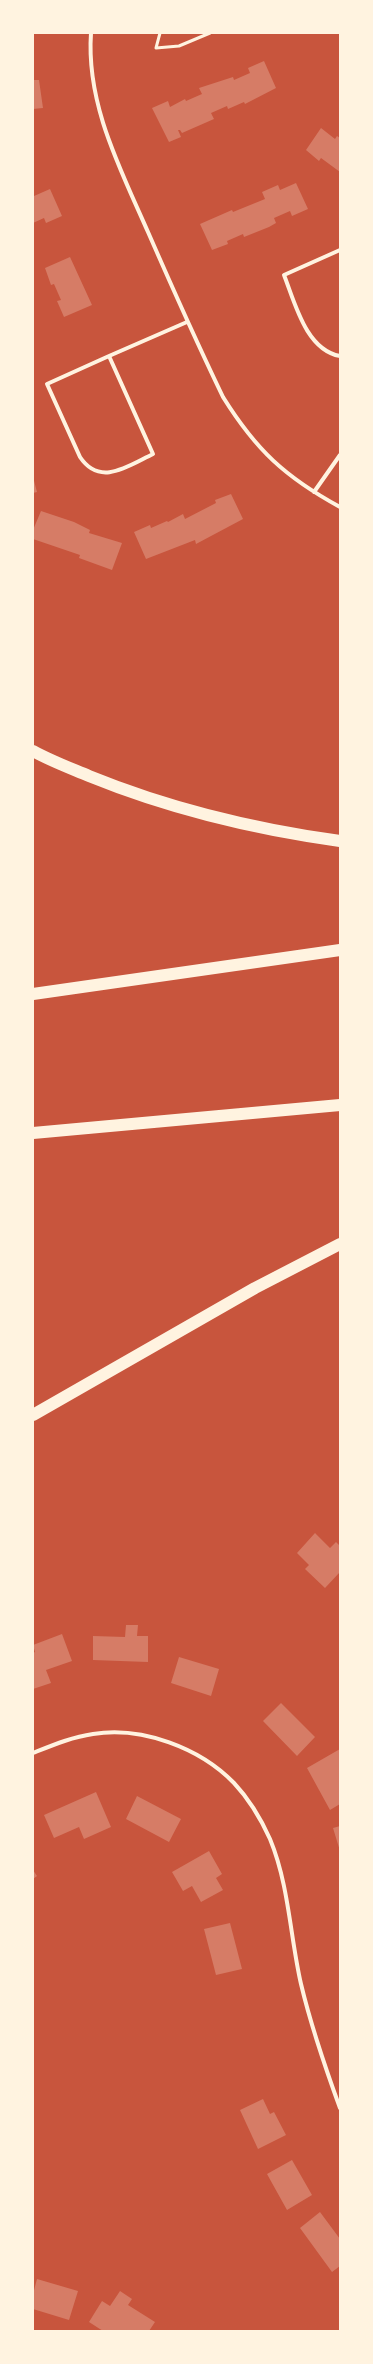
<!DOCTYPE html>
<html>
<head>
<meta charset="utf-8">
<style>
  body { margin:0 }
  #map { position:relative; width:373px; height:2364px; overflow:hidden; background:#c8553d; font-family:Overpass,sans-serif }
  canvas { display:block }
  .frame { position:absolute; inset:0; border:34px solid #fff3e0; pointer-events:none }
</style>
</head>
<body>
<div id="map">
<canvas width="373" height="2364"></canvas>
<div class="frame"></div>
</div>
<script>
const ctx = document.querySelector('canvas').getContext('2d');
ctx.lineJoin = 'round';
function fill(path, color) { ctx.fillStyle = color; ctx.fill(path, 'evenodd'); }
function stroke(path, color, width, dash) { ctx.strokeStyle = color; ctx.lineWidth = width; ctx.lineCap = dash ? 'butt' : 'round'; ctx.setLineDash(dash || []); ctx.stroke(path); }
const building = new Path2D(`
  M 264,61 L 276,88 L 245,104 L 244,102 L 228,109 L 227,106 L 211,113 L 214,119 L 182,133 L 180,130 L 178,130 L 181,137 L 169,142 L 152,108 L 168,101 L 170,107 L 185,99 L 186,101 L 202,94 L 199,88 L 233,77 L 234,80 L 250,73 L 248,68 Z
  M 33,80 L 39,80 L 43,108 L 33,109 Z
  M 321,128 L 335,139 L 337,136 L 340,138 L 340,172 L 321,158 L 319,161 L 306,150 Z
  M 296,183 L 308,209 L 292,216 L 290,211 L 274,218 L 276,223 L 269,227 L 244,237 L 243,234 L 227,241 L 228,244 L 212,250 L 200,224 L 232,210 L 233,212 L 265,199 L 262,192 L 278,185 L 280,190 Z
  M 50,189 L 62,216 L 46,223 L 44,218 L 33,223 L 33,193 L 34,196 Z
  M 70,257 L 92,305 L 64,317 L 57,301 L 61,300 L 54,284 L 51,285 L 45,268 Z
  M 33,477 L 37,492 L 33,493 Z
  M 231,494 L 243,519 L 196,544 L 195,540 L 146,559 L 134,532 L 150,525 L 151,528 L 167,521 L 168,522 L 183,514 L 185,519 L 216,503 L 215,500 Z
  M 41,511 L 74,522 L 90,530 L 89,533 L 122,543 L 112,570 L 79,558 L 80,555 L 33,539 L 33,530 Z
  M 315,1533 L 330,1548 L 336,1542 L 340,1546 L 340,1572 L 325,1588 L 305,1569 L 309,1565 L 297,1553 Z
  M 126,1625 L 138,1625 L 137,1636 L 148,1636 L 148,1662 L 93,1660 L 93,1636 L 125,1637 Z
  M 62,1634 L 72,1661 L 46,1670 L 51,1683 L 33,1689 L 33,1653 L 35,1652 L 33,1645 Z
  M 179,1657 L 219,1669 L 211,1696 L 171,1683 Z
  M 281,1703 L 315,1737 L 297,1756 L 263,1721 Z
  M 340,1749 L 340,1804 L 330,1810 L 307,1768 Z
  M 96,1792 L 111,1827 L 84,1839 L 79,1827 L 54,1838 L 44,1815 Z
  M 137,1796 L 181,1819 L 169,1842 L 126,1819 Z
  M 340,1826 L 340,1851 L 333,1828 Z
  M 209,1851 L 222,1874 L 216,1878 L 223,1890 L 201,1902 L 192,1886 L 183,1891 L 172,1872 Z
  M 33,1870 L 37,1876 L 33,1879 Z
  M 230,1923 L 242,1969 L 216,1975 L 204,1929 Z
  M 263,2099 L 270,2114 L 274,2112 L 286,2135 L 258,2149 L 240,2110 Z
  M 292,2160 L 312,2195 L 287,2210 L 267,2174 Z
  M 320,2212 L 340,2239 L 340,2266 L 332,2272 L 300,2228 Z
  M 37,2279 L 78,2291 L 69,2320 L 33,2309 L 33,2294 Z
  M 120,2291 L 132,2299 L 128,2305 L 155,2322 L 149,2331 L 103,2331 L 89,2322 L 102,2301 L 110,2306 Z`);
const service = new Path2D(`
  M 160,33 L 156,48 L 179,46 L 210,33`);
const minor = new Path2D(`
  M 91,33 C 86,104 120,168 148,232 C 172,287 197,343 223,397 C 256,450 285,477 340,507
  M 340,250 L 284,275 C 295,303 306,350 340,356
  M 109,356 L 47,384 L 80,457 C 100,487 128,466 153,454 L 109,356 L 187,322
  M 314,492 L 340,455
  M 33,1753 C 53,1745 72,1737 93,1734 C 142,1726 200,1748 234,1783 C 249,1799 261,1819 270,1839 C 289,1885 290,1936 301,1984 C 311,2026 325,2067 340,2108`);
const motorway = new Path2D(`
  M 33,751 C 51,761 70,768 89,776 C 170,809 253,829 340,841
  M 33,994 L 340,950
  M 33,1133 L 340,1105
  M 33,1415 L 255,1288 L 340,1244`);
fill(building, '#d67c66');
stroke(service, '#fff3e0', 3);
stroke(minor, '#fff3e0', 4);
stroke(motorway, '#fff3e0', 12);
</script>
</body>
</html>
